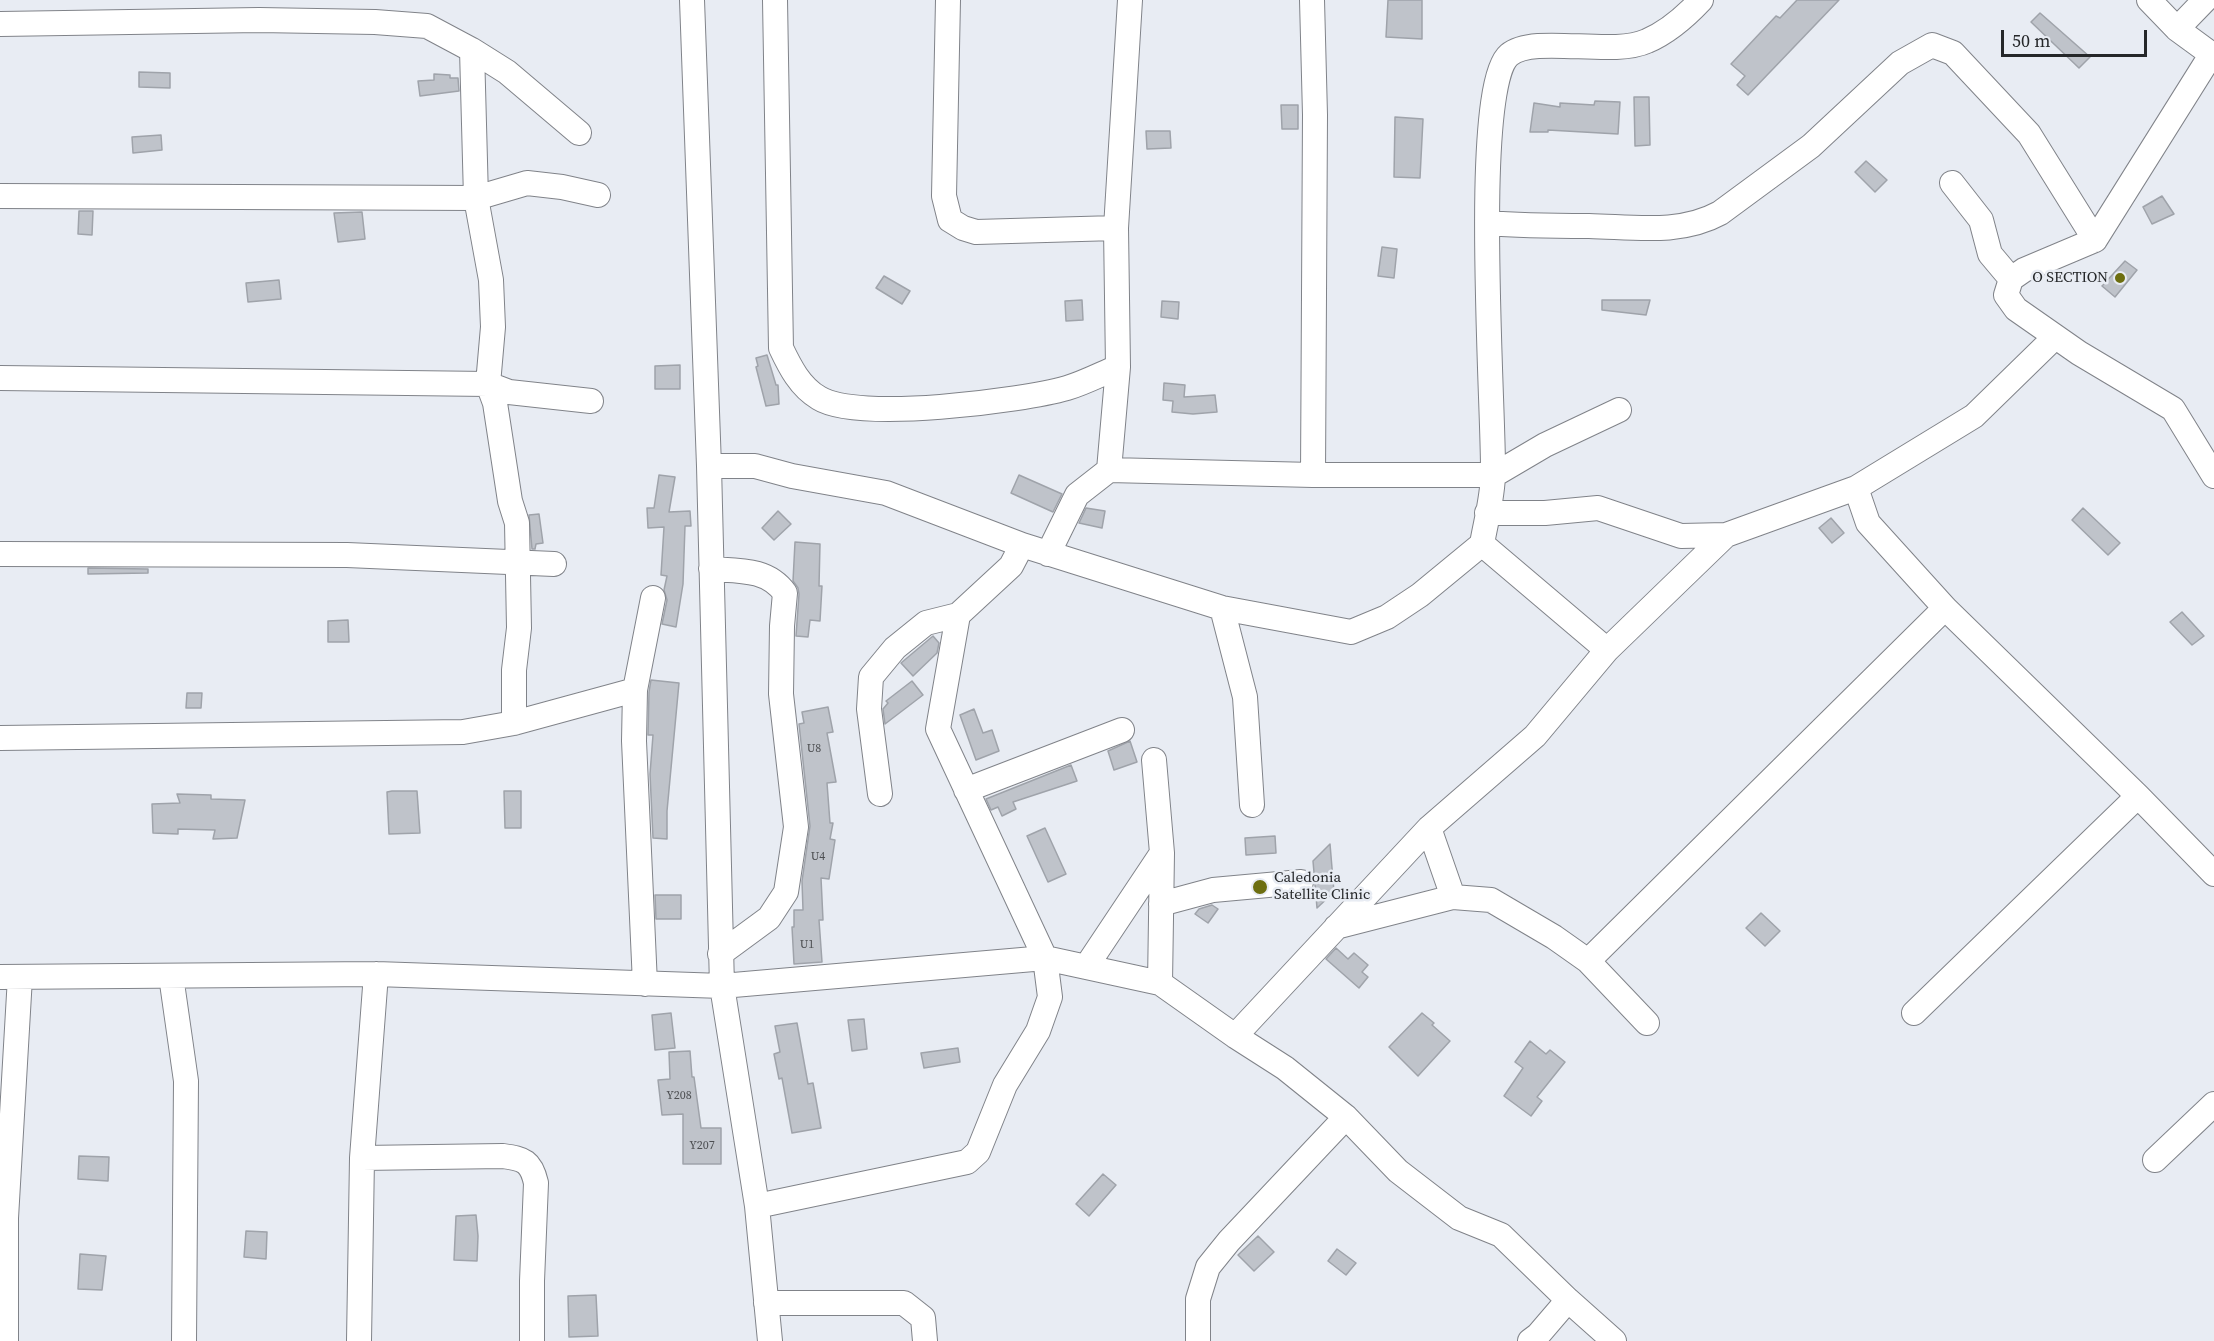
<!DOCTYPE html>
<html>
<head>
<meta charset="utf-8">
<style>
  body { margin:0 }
  #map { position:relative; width:2214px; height:1341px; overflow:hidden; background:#e8ecf3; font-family:"Source Serif 4",serif }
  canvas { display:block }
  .scale { position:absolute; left:2001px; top:30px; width:146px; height:27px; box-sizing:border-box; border:3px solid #252729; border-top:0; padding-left:8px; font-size:18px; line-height:21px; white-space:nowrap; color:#252729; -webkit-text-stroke:4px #e8ecf3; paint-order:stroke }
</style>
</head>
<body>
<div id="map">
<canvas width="2214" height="1341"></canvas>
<div class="scale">50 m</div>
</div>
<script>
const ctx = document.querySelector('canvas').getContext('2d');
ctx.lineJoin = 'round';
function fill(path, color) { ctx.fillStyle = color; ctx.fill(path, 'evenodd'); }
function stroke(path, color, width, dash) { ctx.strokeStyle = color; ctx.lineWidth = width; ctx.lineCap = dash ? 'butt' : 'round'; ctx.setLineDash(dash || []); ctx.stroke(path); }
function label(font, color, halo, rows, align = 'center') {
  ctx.font = font + ' "Source Serif 4",serif'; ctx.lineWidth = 5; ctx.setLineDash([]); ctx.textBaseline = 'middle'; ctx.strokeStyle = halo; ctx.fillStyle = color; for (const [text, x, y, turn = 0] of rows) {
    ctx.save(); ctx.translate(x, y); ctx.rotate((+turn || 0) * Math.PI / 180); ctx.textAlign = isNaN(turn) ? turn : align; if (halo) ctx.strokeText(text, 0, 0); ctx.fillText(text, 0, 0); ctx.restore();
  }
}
const building = new Path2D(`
  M 1388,0 L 1422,0 L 1422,39 L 1386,37 Z
  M 1797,0 L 1839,0 L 1748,95 L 1737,85 L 1745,76 L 1731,64 L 1776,16 L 1780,18 Z
  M 2040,13 L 2090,57 L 2079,68 L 2031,22 Z
  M 139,72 L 170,73 L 170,88 L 139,87 Z
  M 434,74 L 450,75 L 450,78 L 458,78 L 459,91 L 420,96 L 418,81 L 434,80 Z
  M 1634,97 L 1649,97 L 1650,145 L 1635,146 Z
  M 1595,101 L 1620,102 L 1618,134 L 1548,130 L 1548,132 L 1530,132 L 1534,103 L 1560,107 L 1560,103 L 1594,105 Z
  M 1281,105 L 1298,105 L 1298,129 L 1282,129 Z
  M 1395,117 L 1423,119 L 1420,178 L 1394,177 Z
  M 1146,131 L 1170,131 L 1171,148 L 1147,149 Z
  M 161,135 L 162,150 L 133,153 L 132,137 Z
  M 1866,161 L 1887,180 L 1875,192 L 1855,172 Z
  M 2162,196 L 2174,214 L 2152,224 L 2143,207 Z
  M 79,211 L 93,211 L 92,235 L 78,234 Z
  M 362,212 L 365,239 L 338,242 L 334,213 Z
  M 1382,247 L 1397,249 L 1394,278 L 1378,276 Z
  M 2125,261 L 2137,270 L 2115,297 L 2102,286 Z
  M 884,276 L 910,291 L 902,304 L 876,288 Z
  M 279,280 L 281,299 L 248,302 L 246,283 Z
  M 1082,300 L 1083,320 L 1066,321 L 1065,301 Z
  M 1602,300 L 1650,300 L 1646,315 L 1602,310 Z
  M 1162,301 L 1179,302 L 1178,319 L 1161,317 Z
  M 767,355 L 776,385 L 778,385 L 779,404 L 766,406 L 756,367 L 758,366 L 756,358 Z
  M 680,365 L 680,389 L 655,389 L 655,366 Z
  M 1164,383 L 1185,385 L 1184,397 L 1215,395 L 1217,412 L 1193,414 L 1172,412 L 1173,401 L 1163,400 Z
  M 659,475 L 675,477 L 669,512 L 690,511 L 691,526 L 685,526 L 683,584 L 676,627 L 662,624 L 667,600 L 664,590 L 667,576 L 661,575 L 664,527 L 648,528 L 647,508 L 654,508 Z
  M 1019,475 L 1062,494 L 1053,512 L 1011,493 Z
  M 1086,508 L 1105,511 L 1102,528 L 1079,523 Z
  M 2083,508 L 2120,543 L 2108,555 L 2072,520 Z
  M 778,511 L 791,524 L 774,540 L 762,528 Z
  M 539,514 L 543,543 L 536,544 L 535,549 L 532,549 L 529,515 Z
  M 1831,518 L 1844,533 L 1832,543 L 1819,528 Z
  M 795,542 L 820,544 L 819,586 L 822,586 L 820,621 L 810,620 L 808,637 L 796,636 L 799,594 L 798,588 L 793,581 Z
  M 88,568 L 148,569 L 148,573 L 88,574 Z
  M 2182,612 L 2204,636 L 2192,645 L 2170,622 Z
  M 348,620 L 349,642 L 328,642 L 328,621 Z
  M 933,636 L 939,643 L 937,653 L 913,676 L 901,663 Z
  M 651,680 L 679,683 L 667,811 L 667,839 L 653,838 L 650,774 L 653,735 L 648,735 L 649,692 Z
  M 912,681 L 923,695 L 885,724 L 883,709 L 888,703 L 886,701 Z
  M 187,693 L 202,693 L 201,708 L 186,708 Z
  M 828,707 L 833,732 L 827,733 L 836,782 L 827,783 L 830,823 L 833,823 L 830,839 L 835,840 L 829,879 L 821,878 L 823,920 L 819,920 L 822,962 L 794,964 L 792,927 L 794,927 L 794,910 L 803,910 L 802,881 L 810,826 L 799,724 L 804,723 L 802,712 Z
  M 974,709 L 983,733 L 992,730 L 999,751 L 976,760 L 960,715 Z
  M 1130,741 L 1137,762 L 1114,770 L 1108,751 Z
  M 1071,765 L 1077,781 L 1013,802 L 1016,809 L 1002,816 L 998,807 L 991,810 L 986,799 Z
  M 392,791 L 417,791 L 420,833 L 389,834 L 387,792 Z
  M 504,791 L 521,791 L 521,828 L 505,828 Z
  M 177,794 L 211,795 L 211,799 L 245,800 L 237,838 L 213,839 L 215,830 L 178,829 L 178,834 L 153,833 L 152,804 L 180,803 Z
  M 1045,828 L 1066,874 L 1048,882 L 1027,836 Z
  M 1275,836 L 1276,853 L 1246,855 L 1245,838 Z
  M 1330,844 L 1334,892 L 1317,908 L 1313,861 Z
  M 655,895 L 681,895 L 681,919 L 656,919 Z
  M 1212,905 L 1218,909 L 1208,923 L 1195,914 L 1199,909 Z
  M 1761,913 L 1780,931 L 1765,946 L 1746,928 Z
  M 1336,948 L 1348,959 L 1354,953 L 1368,965 L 1362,972 L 1368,977 L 1359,988 L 1326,959 Z
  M 671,1013 L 675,1048 L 655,1050 L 652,1015 Z
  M 1422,1013 L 1434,1023 L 1432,1025 L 1450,1041 L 1418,1076 L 1389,1047 Z
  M 864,1019 L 867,1049 L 852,1051 L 848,1020 Z
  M 797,1023 L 808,1084 L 813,1083 L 821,1128 L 792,1133 L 782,1078 L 779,1079 L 774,1054 L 780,1052 L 775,1026 Z
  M 1530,1041 L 1546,1054 L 1550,1050 L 1565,1062 L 1537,1097 L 1542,1101 L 1531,1116 L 1504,1096 L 1523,1068 L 1515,1062 Z
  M 958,1048 L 960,1062 L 924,1068 L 921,1053 Z
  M 690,1051 L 692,1077 L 694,1077 L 701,1128 L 721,1128 L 721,1164 L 683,1164 L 683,1114 L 662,1115 L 658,1080 L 670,1079 L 669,1052 Z
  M 79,1156 L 109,1157 L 108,1181 L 78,1179 Z
  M 1103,1174 L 1116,1185 L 1089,1216 L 1076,1204 Z
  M 476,1215 L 478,1236 L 477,1261 L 454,1260 L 456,1216 Z
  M 246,1231 L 267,1232 L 266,1259 L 244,1257 Z
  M 1258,1236 L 1274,1252 L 1254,1271 L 1238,1255 Z
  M 1337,1249 L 1356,1263 L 1346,1275 L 1328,1261 Z
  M 80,1254 L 106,1256 L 102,1290 L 78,1289 Z
  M 596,1295 L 598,1336 L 569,1337 L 568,1296 Z`);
const minor = new Path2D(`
  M 692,0 L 709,466 L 722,986 L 757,1206 L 770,1341
  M 775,0 L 781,348 C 790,367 800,387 819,398 C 857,422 1022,401 1067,388 C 1084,383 1101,374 1118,367
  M 948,0 L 944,196 L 950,220 L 963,228 L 976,232 L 1116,228
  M 1312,0 L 1315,115 L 1313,475
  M 2149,0 L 2177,29 L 2214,56
  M 0,24 L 259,20 L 375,22 L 427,26 L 472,50 L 507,72 L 579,133
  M 2177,29 L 2205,0
  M 472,50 L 476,198 L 491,280 L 493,327 L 488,384 L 495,403 L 510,501 L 517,523 L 519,628 L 514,670 L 514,723
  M 2211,55 L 2095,240 L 2024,270 L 2011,279 L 2006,295 L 2016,309 L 2079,353 L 2173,409 L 2214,476
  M 1952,183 L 1981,220 L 1990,254 L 2011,279
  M 0,196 L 476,198 L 527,183 L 562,187 L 598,195
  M 1488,223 C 1522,226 1555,226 1589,226 C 1634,227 1680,235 1720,213 L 1811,146 L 1900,63 L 1932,45 L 1953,53 L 2029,134 L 2095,240
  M 0,378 L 488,384 L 509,392 L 591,401
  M 709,466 L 755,466 L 792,476 L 886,493 L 1022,545 L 1222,608 L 1351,632 L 1387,617 L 1420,595 L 1482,544 C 1486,521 1493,496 1493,473 C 1494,409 1471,87 1509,55 C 1534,34 1612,57 1647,41 C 1668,32 1686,16 1701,0
  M 1109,470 L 1118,367 L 1116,228 L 1130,0
  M 1856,488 L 1868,523 L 1945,608 L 2138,796 L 2214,874
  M 1487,513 L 1545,513 L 1598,508 L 1681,536 L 1726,535
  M 1482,544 L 1607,650
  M 0,554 L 347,555 L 554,564
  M 1048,554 L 1077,495 L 1109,470 L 1313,475 L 1494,475 L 1545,445 L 1619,410
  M 711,569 C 738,571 767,568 785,593 L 782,626 L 781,694 L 796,827 L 786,892 L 769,918 L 720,954
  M 1222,608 L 1245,697 L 1252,805
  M 0,738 L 463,732 L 514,723 L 635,690
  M 966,790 L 1122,730
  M 880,794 L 869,709 L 871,677 L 895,648 L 926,623 L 958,615
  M 1429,828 L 1453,897
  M 1161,904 L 1213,890 L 1301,882
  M 1336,927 L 1453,897 L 1491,900 L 1554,937 L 1588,961 L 1647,1023
  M 1588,961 L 1945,608
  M 1086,967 L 1162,853 L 1154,760
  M 171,976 L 186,1081 L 184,1341
  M 0,977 L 376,974 L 722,986 L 1045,958 L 1160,983 L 1235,1036 L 1285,1068 L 1346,1117 L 1398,1171 L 1459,1218 L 1501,1235 L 1568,1300 L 1614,1341
  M 1160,983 L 1162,853
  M 645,984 L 634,741 L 635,690 L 653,598
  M 1914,1013 L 2138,796
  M 1235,1036 L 1429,828 L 1535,736 L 1607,650 L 1726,535 L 1856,488 L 1974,416 L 2055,337
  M 362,1158 L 503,1156 C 524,1159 531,1161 536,1183 L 532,1281 L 532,1341
  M 2155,1160 L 2214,1104
  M 757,1206 L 967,1162 L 978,1152 L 1005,1085 L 1038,1031 L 1050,997 L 1045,958 L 938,729 L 958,615 L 1011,566 L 1022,545
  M 766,1303 L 904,1303 L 923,1318 L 925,1341
  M 6,1341 L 6,1218 L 20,977
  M 359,1341 L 362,1158 L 376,974
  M 1198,1341 L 1198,1299 L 1208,1267 L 1229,1241 L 1346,1117
  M 1530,1341 L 1538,1335 L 1568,1300`);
const markers = [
  [2120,278,6,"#6d6e10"],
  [1260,887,8,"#6d6e10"]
];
const numberNames = [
  ["U8",814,749],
  ["U4",818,857],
  ["U1",807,945],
  ["Y208",679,1096],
  ["Y207",702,1146]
];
const poiNames = [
  ["O SECTION",2108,278],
  ["Caledonia",1274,878,"left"],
  ["Satellite Clinic",1274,895,"left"]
];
fill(building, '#bfc3ca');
stroke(building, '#9fa3aa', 1.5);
stroke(minor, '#808389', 26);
stroke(minor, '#fff', 24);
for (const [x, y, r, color] of markers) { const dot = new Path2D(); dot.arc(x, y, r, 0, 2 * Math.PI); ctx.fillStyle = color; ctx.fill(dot); stroke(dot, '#e8ecf3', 2); }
label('12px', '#4c4e51', null, numberNames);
label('15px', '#252729', '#e8ecf3', poiNames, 'right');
</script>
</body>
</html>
